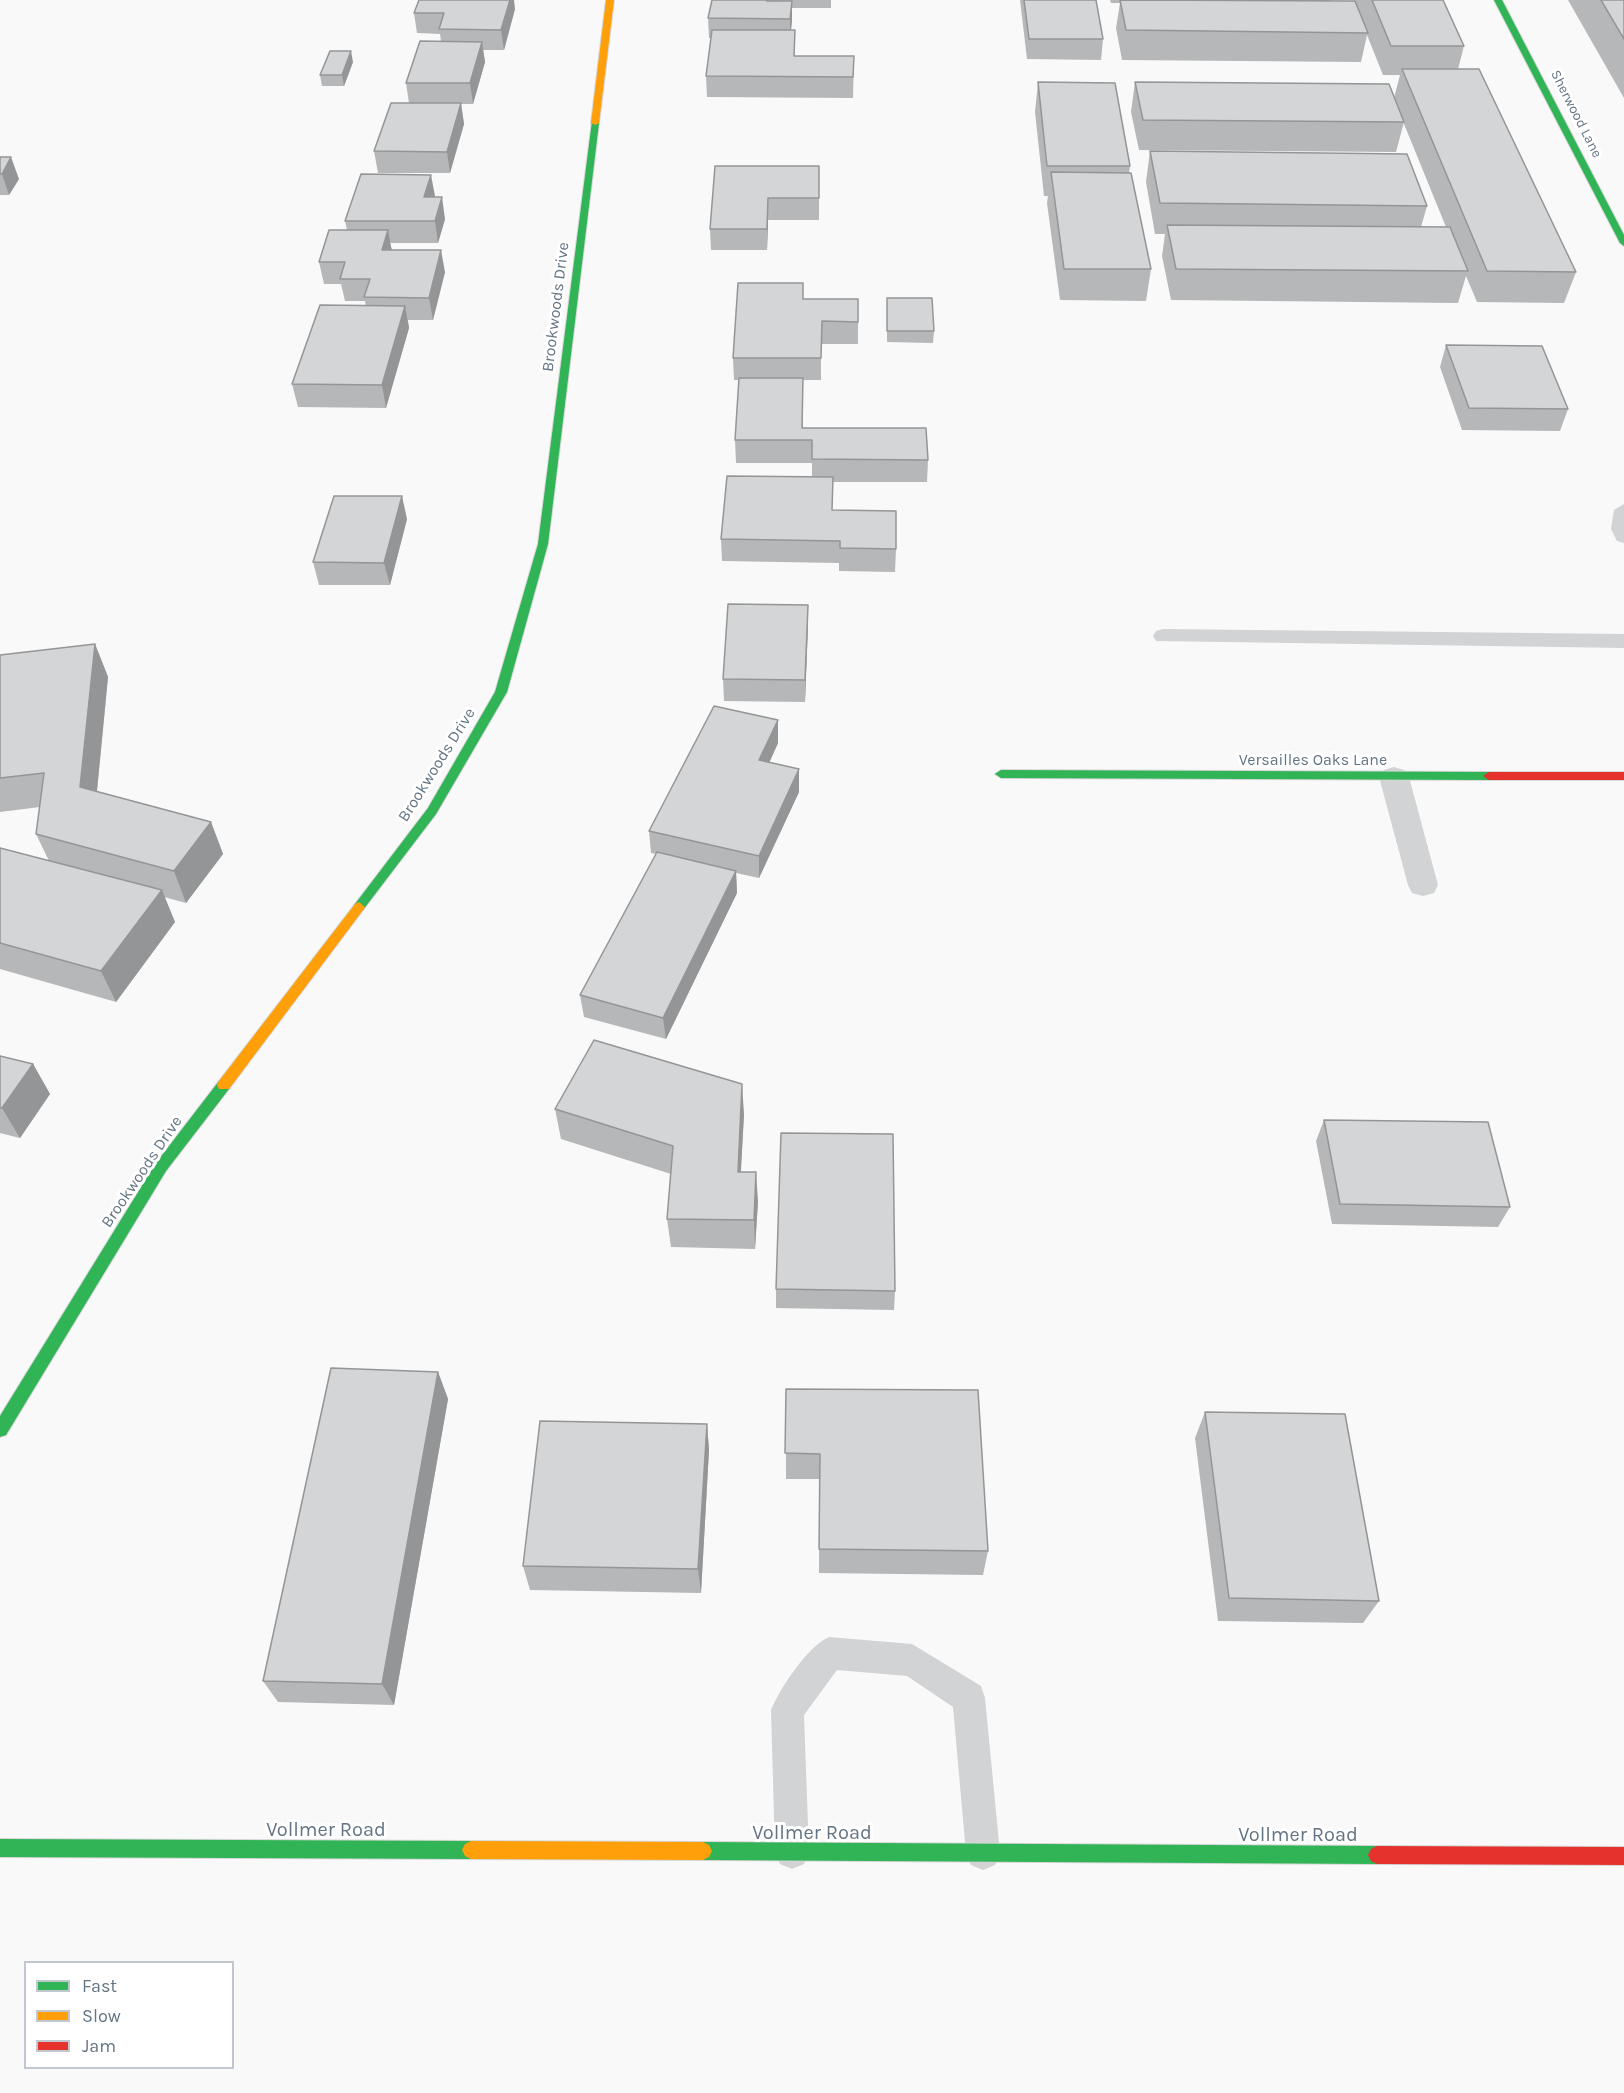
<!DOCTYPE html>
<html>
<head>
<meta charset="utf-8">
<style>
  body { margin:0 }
  #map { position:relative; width:1624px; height:2093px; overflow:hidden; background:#f9f9f9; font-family:Karla,sans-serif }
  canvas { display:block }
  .legend { position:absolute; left:24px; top:1961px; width:210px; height:108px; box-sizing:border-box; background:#fff; border:2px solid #c1c7ce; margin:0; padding:8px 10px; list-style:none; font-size:18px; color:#637484 }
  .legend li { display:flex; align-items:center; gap:12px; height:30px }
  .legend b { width:30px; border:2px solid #c1c7ce }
</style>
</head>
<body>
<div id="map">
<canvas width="1624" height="2093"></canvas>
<ul class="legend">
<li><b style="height:8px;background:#30b455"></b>Fast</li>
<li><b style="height:8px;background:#ff9f0a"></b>Slow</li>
<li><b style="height:8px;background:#e5322d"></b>Jam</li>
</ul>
</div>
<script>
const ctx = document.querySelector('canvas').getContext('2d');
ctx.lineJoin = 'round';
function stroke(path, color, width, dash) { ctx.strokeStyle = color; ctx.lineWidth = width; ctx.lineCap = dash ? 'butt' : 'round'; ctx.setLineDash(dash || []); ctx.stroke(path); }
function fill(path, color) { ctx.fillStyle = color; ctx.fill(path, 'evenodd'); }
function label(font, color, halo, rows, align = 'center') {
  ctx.font = font + ' Karla,sans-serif'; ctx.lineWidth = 6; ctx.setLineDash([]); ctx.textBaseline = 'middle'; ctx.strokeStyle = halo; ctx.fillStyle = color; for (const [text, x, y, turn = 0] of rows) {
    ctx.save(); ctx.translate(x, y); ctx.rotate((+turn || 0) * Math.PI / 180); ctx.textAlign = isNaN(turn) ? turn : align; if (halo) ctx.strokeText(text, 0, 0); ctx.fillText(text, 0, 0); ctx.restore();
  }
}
const lane = new Path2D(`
  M 1624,504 L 1624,543 L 1617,541 L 1611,529 L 1614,510 Z
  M 1163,629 L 1624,634 L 1624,648 L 1156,641 L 1153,636 L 1156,631 Z
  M 829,1637 L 912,1644 L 981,1686 L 985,1698 L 1000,1853 L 995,1865 L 983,1870 L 971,1865 L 966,1853 L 953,1707 L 907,1676 L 837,1670 L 804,1715 L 809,1852 L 804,1864 L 792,1869 L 780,1864 L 775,1852 L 771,1710 C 779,1689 809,1645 829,1637 Z`);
const street = new Path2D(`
  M 1394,767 L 1404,770 L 1409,777 L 1438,885 L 1434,893 L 1423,896 L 1412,893 L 1408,885 L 1379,777 L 1384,770 Z`);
const fast = new Path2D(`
  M 1494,0 L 1502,0 L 1624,235 L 1624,246 L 1620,243 Z
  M 592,121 L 599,123 L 548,544 L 507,692 L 436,814 L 363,910 L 359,912 L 353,907 L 355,904 L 428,808 L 495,692 L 538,544 Z
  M 1001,770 L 1489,772 L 1495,776 L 1489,780 L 1001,778 L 995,774 Z
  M 224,1080 L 229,1081 L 231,1085 L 229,1089 L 166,1171 L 6,1435 L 0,1437 L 0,1416 L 156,1163 L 219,1081 Z
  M 0,1839 L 471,1841 L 477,1844 L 480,1850 L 477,1856 L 471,1859 L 0,1857 Z
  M 703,1842 L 1377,1846 L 1383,1849 L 1386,1855 L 1383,1861 L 1377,1864 L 703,1860 L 697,1857 L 694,1851 L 697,1845 Z`);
const slow = new Path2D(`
  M 606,0 L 614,0 L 599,123 L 595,125 L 591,123 Z
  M 359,902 L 365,907 L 363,910 L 229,1089 L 219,1089 L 217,1085 L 219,1081 L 355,904 Z
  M 471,1841 L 703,1842 L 709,1845 L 712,1851 L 709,1857 L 703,1860 L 471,1859 L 465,1856 L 462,1850 L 465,1844 Z`);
const jam = new Path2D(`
  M 1489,772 L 1624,772 L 1624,780 L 1489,780 L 1483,776 Z
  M 1377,1846 L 1624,1847 L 1624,1865 L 1377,1864 L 1371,1861 L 1368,1855 L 1371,1849 Z`);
const wall = new Path2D(`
  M 712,0 L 831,0 L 831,8 L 792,8 L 791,30 L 795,56 L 854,56 L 853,98 L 707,97 L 706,76 L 711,38 L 709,38 L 708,18 Z
  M 1020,0 L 1096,0 L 1103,39 L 1101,60 L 1027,59 Z
  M 1110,0 L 1331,0 L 1331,1 L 1354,1 L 1353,0 L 1443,0 L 1464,46 L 1458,69 L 1576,272 L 1564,303 L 1477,302 L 1466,276 L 1458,303 L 1171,300 L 1162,256 L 1165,234 L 1155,234 L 1146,182 L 1150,151 L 1427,206 L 1421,227 L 1446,227 L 1402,119 L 1404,122 L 1396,152 L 1139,150 L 1131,112 L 1135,82 L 1394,98 L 1400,75 L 1383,75 L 1367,35 L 1361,62 L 1122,60 L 1116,28 L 1120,3 L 1111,3 Z
  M 1568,0 L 1624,0 L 1624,98 Z
  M 515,9 L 504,50 L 483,50 L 485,62 L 473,104 L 461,104 L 464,124 L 450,173 L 378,173 L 374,151 L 409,103 L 406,83 L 441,41 L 440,34 L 417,33 L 414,13 Z
  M 353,62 L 344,86 L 322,86 L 320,75 Z
  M 1038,82 L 1130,166 L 1129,173 L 1151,269 L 1146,301 L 1060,300 L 1047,203 L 1048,196 L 1044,196 L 1035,112 Z
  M 0,157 L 19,179 L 9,195 L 0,195 Z
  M 819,166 L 819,220 L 768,220 L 767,250 L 711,250 L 710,229 Z
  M 434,197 L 445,219 L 438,243 L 390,243 L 392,250 L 445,272 L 433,320 L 408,320 L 409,328 L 386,408 L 298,407 L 292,384 L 366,306 L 365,301 L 345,301 L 341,284 L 324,284 L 319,262 L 347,230 L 345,221 Z
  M 887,298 L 934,331 L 933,343 L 887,342 Z
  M 803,299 L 858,299 L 858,344 L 821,344 L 821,380 L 803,380 L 803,428 L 928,460 L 927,482 L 833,482 L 832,510 L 896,549 L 895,572 L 839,571 L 839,563 L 722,561 L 721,539 L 812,477 L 812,463 L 736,463 L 735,440 L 739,380 L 734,380 L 733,358 Z
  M 1446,345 L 1568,409 L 1560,431 L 1462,430 L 1440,367 Z
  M 407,519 L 390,585 L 319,585 L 313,562 Z
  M 808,605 L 805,702 L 724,701 L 723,679 Z
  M 95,644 L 108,677 L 97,792 L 211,822 L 223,854 L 186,903 L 164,897 L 175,922 L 116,1002 L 0,969 L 0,848 L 49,861 L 36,834 L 40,807 L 0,812 L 0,655 Z
  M 778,743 L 769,763 L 799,792 L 759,878 L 736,873 L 737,893 L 666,1039 L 584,1017 L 580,995 L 656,854 L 651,853 L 649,831 Z
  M 0,1056 L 33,1064 L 50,1094 L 20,1138 L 0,1133 Z
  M 555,1109 L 744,1114 L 741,1172 L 758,1201 L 755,1249 L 671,1247 L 667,1219 L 671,1174 L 561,1139 Z
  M 1324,1120 L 1510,1207 L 1498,1227 L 1332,1224 L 1316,1141 Z
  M 776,1289 L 895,1291 L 894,1310 L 776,1308 Z
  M 438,1372 L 448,1399 L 394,1705 L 278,1702 L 263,1681 Z
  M 786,1389 L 988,1551 L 983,1575 L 819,1573 L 819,1479 L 786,1479 Z
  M 1205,1412 L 1379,1601 L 1363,1623 L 1218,1621 L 1195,1438 Z
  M 707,1424 L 709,1450 L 701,1593 L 530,1590 L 523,1566 Z`);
const shadedWall = new Path2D(`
  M 510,0 L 514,0 L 515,9 L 504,50 L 501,30 Z
  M 792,1 L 792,21 L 790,40 L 790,19 Z
  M 482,42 L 485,62 L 473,104 L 470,83 Z
  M 351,51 L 353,62 L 344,86 L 342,75 Z
  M 461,103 L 464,124 L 450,173 L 447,152 Z
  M 11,157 L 19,179 L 9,195 L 2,174 Z
  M 431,175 L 435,196 L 428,218 L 424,197 Z
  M 442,197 L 445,219 L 438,243 L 435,221 Z
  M 768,198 L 768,220 L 767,250 L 767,229 Z
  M 388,230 L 392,252 L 382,250 Z
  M 441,250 L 445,272 L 433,320 L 429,298 Z
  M 405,306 L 409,328 L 386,408 L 382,385 Z
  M 402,496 L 407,519 L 390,585 L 384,563 Z
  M 808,605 L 808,627 L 805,702 L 805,680 Z
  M 95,644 L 108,677 L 94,820 L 80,787 Z
  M 778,720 L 778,743 L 760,783 L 759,760 Z
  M 799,769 L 799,792 L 759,878 L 759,856 Z
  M 211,822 L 223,854 L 186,903 L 174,871 Z
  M 736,871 L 737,893 L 666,1039 L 663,1018 Z
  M 162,890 L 175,922 L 116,1002 L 101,971 Z
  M 33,1064 L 50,1094 L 20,1138 L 2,1108 Z
  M 742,1084 L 744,1114 L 739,1201 L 738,1172 Z
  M 756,1172 L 758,1201 L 755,1249 L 754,1220 Z
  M 438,1372 L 448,1399 L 394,1705 L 382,1684 Z
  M 707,1424 L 709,1450 L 701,1593 L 698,1569 Z`);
const building = new Path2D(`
  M 419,0 L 510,0 L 501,30 L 439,29 L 444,13 L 414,13 Z
  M 712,0 L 768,0 L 767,1 L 792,1 L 790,19 L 708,18 Z
  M 1024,0 L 1096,0 L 1103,39 L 1029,39 Z
  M 1120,0 L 1355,1 L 1368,33 L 1126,30 Z
  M 1372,0 L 1443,0 L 1464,46 L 1391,46 Z
  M 1601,0 L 1624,0 L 1624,39 Z
  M 712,30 L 795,30 L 794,56 L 854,56 L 853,77 L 706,76 Z
  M 420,41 L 482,42 L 470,83 L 406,83 Z
  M 330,51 L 351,51 L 342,75 L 320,75 Z
  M 1402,69 L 1479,69 L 1576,272 L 1487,271 Z
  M 1038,82 L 1115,83 L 1130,166 L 1047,166 Z
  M 1135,82 L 1389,84 L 1404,122 L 1143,120 Z
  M 391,103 L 461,103 L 447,152 L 374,151 Z
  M 1150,151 L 1407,154 L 1427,206 L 1160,203 Z
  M 0,157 L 11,157 L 2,174 L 0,174 Z
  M 715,166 L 819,166 L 819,198 L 768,198 L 767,229 L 710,229 Z
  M 1051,172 L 1131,173 L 1151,269 L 1064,269 Z
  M 361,174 L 431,175 L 424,197 L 442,197 L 435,221 L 345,221 Z
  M 1167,225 L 1450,227 L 1468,271 L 1176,269 Z
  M 329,230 L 388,230 L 382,250 L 441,250 L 429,298 L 364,297 L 370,279 L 340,279 L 345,262 L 319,262 Z
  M 738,283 L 803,283 L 803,299 L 858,299 L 858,322 L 822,321 L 821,358 L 733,358 Z
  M 887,298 L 932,298 L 934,331 L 887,331 Z
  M 320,305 L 405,306 L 382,385 L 292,384 Z
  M 1446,345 L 1542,346 L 1568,409 L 1469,408 Z
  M 739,378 L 803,378 L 802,428 L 926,428 L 928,460 L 812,459 L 812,440 L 735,440 Z
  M 727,476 L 833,477 L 832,510 L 896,511 L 896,549 L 840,548 L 840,541 L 721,539 Z
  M 334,496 L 402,496 L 384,563 L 313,562 Z
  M 728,604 L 808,605 L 805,680 L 723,679 Z
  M 95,644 L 80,787 L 211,822 L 174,871 L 36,834 L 44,773 L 0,778 L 0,655 Z
  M 714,706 L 778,720 L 759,760 L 799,769 L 759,856 L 649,831 Z
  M 0,848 L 162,890 L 101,971 L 0,943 Z
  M 657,852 L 736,871 L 663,1018 L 580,995 Z
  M 594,1040 L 742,1084 L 738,1172 L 756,1172 L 754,1220 L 667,1219 L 673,1146 L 555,1109 Z
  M 0,1056 L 33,1064 L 2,1108 L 0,1108 Z
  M 1324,1120 L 1488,1122 L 1510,1207 L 1340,1204 Z
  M 781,1133 L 893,1134 L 895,1291 L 776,1289 Z
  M 331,1368 L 438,1372 L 382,1684 L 263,1681 Z
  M 786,1389 L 978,1390 L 988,1551 L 819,1549 L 820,1454 L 785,1453 Z
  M 1205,1412 L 1345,1414 L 1379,1601 L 1229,1598 Z
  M 540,1421 L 707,1424 L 698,1569 L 523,1566 Z`);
const farStreetnames = [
  ["Sherwood Lane",1576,114,63]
];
const streetNames = [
  ["Brookwoods Drive",556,307,-83],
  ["Versailles Oaks Lane",1313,760],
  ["Brookwoods Drive",437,765,-58],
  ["Brookwoods Drive",142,1172,-56]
];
const nearStreetnames = [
  ["Vollmer Road",326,1830],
  ["Vollmer Road",812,1833],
  ["Vollmer Road",1298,1835]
];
stroke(fast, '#d6d7d8', 2);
stroke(slow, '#d6d7d8', 2);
stroke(jam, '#d6d7d8', 2);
fill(lane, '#d1d3d4');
fill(street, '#d1d3d4');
fill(fast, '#30b455');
fill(slow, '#ff9f0a');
fill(jam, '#e5322d');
fill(wall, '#b6b7b8');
fill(shadedWall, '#949596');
fill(building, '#d4d5d6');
stroke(building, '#949596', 1.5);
label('14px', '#637484', '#fff', farStreetnames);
label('16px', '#637484', '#fff', streetNames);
label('20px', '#637484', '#fff', nearStreetnames);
</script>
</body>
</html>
